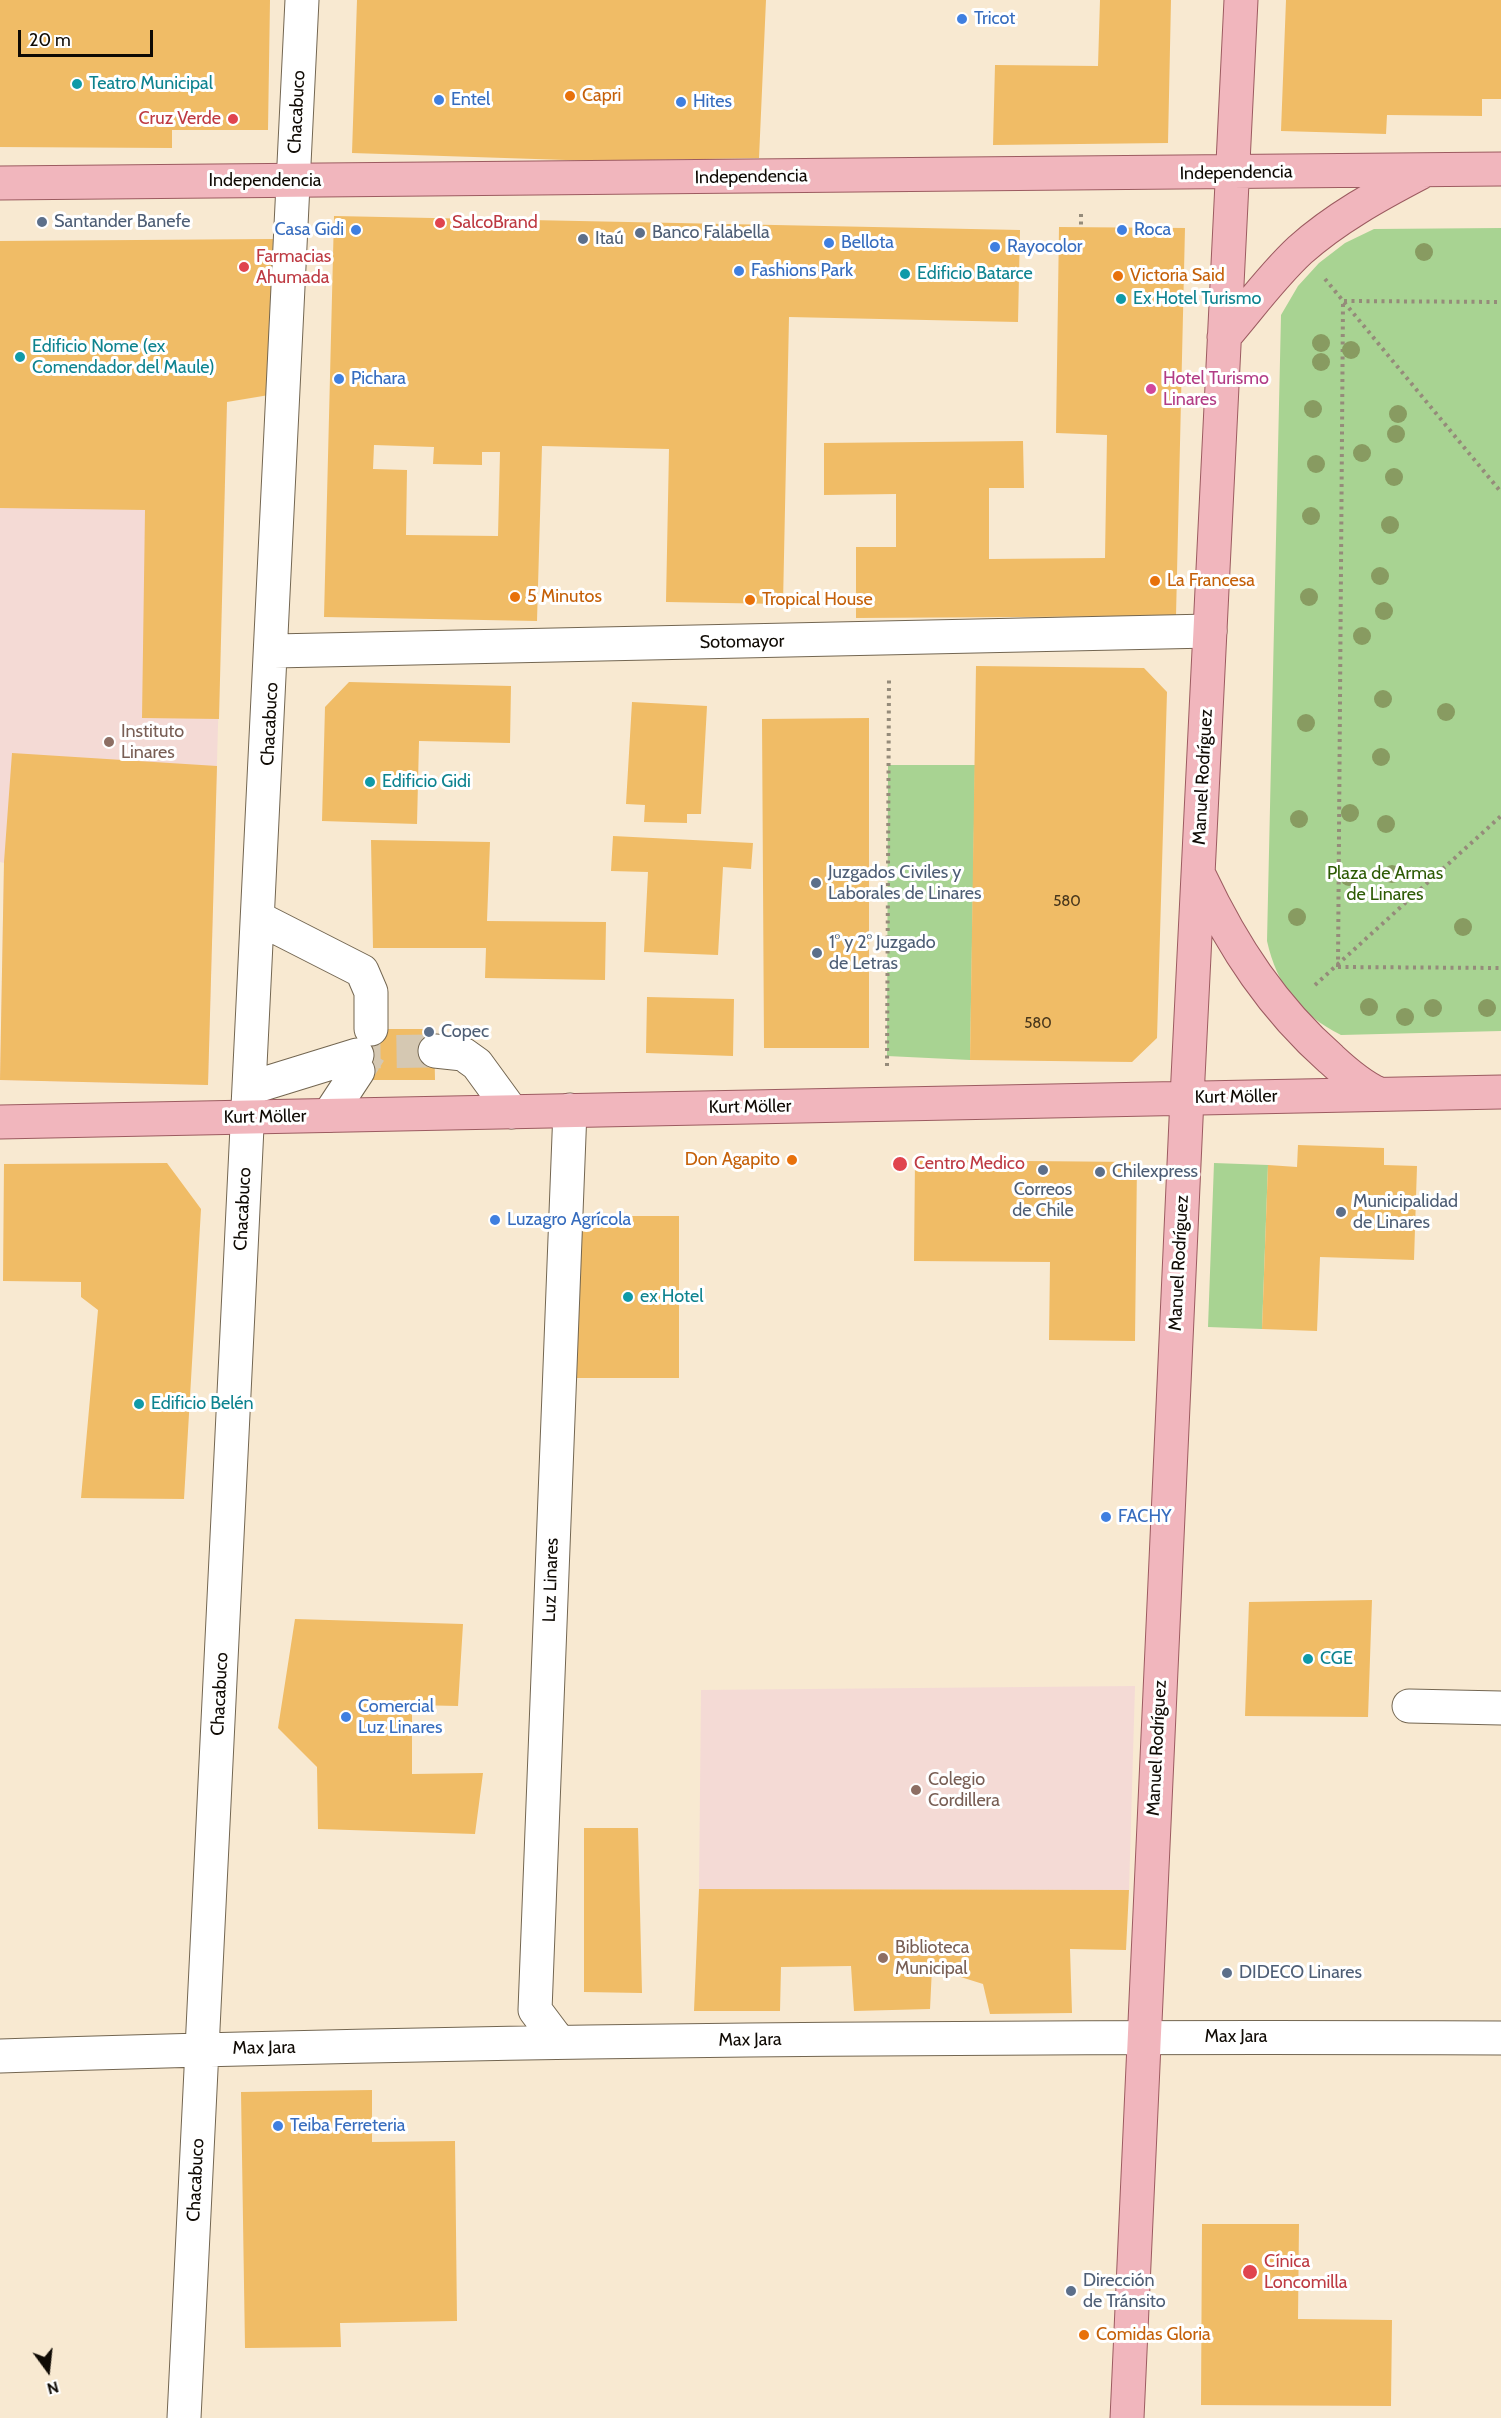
<!DOCTYPE html>
<html>
<head>
<meta charset="utf-8">
<style>
  body { margin:0 }
  #map { position:relative; width:1501px; height:2418px; overflow:hidden; background:#f8e9d1; font-family:Cabin,sans-serif }
  canvas { display:block }
  .north { position:absolute; left:18px; top:2340px; width:60px; height:60px; -webkit-text-stroke:4px #fff; paint-order:stroke; rotate:165deg; font-size:16px; font-weight:700; line-height:24px; text-align:center; color:#0f0a04 }
  .north::after { content:''; display:block; margin:auto; width:21px; height:27px; background:#0f0a04; clip-path:polygon(50% 0,100% 100%,50% 72%,0 100%) }
  .scale { position:absolute; left:18px; top:30px; width:135px; height:27px; box-sizing:border-box; border:3px solid #0f0a04; border-top:0; padding-left:8px; font-size:18px; line-height:21px; white-space:nowrap; color:#0f0a04; -webkit-text-stroke:4px #fff; paint-order:stroke }
</style>
</head>
<body>
<div id="map">
<canvas width="1501" height="2418"></canvas>
<div class="north">N</div>
<div class="scale">20 m</div>
</div>
<script>
const ctx = document.querySelector('canvas').getContext('2d');
ctx.lineJoin = 'round';
function fill(path, color) { ctx.fillStyle = color; ctx.fill(path, 'evenodd'); }
function stroke(path, color, width, dash) { ctx.strokeStyle = color; ctx.lineWidth = width; ctx.lineCap = dash ? 'butt' : 'round'; ctx.setLineDash(dash || []); ctx.stroke(path); }
function label(font, color, halo, rows, align = 'center') {
  ctx.font = font + ' Cabin,sans-serif'; ctx.lineWidth = 6; ctx.setLineDash([]); ctx.textBaseline = 'middle'; ctx.strokeStyle = halo; ctx.fillStyle = color; for (const [text, x, y, turn = 0] of rows) {
    ctx.save(); ctx.translate(x, y); ctx.rotate((+turn || 0) * Math.PI / 180); ctx.textAlign = isNaN(turn) ? turn : align; if (halo) ctx.strokeText(text, 0, 0); ctx.fillText(text, 0, 0); ctx.restore();
  }
}
const education = new Path2D(`
  M 0,396 L 227,402 L 208,1085 L 0,1080 L 4,863 L 0,862 Z
  M 1135,1686 L 1129,1890 L 699,1889 L 701,1690 Z`);
const green = new Path2D(`
  M 1501,228 L 1501,1031 L 1341,1035 C 1300,1014 1277,986 1267,941 L 1281,315 L 1298,286 L 1319,263 L 1345,243 L 1374,229 Z
  M 888,765 L 975,765 L 970,1060 L 887,1056 Z
  M 1214,1163 L 1268,1165 L 1262,1329 L 1208,1327 Z`);
const building = new Path2D(`
  M 0,0 L 270,0 L 268,130 L 172,130 L 172,148 L 0,147 Z
  M 357,0 L 766,0 L 759,158 L 596,161 L 352,153 Z
  M 1100,0 L 1171,0 L 1168,143 L 993,145 L 995,65 L 1098,66 Z
  M 1286,0 L 1501,0 L 1501,99 L 1482,99 L 1482,116 L 1387,115 L 1386,134 L 1281,131 Z
  M 334,216 L 1020,230 L 1018,322 L 789,317 L 783,604 L 666,602 L 669,449 L 542,446 L 537,621 L 324,617 ZM 374,445 L 434,447 L 433,464 L 482,465 L 482,452 L 500,452 L 498,536 L 406,535 L 407,470 L 373,469 Z
  M 1059,227 L 1185,228 L 1176,616 L 856,618 L 856,547 L 896,547 L 896,494 L 824,495 L 824,443 L 1023,441 L 1024,488 L 989,488 L 989,559 L 1105,558 L 1107,435 L 1056,433 Z
  M 273,239 L 269,395 L 227,402 L 219,719 L 142,718 L 145,510 L 0,508 L 0,241 Z
  M 976,666 L 1144,668 L 1167,692 L 1157,1038 L 1132,1062 L 970,1060 Z
  M 349,682 L 511,686 L 510,743 L 419,741 L 417,824 L 322,821 L 325,707 Z
  M 632,702 L 707,706 L 701,814 L 687,814 L 687,823 L 644,822 L 645,805 L 626,804 Z
  M 869,718 L 869,1048 L 764,1048 L 762,719 Z
  M 12,753 L 217,766 L 208,1085 L 0,1080 L 4,862 Z
  M 613,836 L 753,843 L 751,869 L 723,867 L 718,955 L 644,952 L 648,872 L 611,871 Z
  M 371,840 L 490,842 L 487,921 L 606,922 L 605,980 L 485,978 L 486,948 L 373,948 Z
  M 647,997 L 734,999 L 733,1056 L 646,1053 Z
  M 357,1029 L 434,1029 L 435,1080 L 358,1080 Z
  M 1298,1145 L 1384,1148 L 1384,1165 L 1417,1166 L 1414,1260 L 1320,1257 L 1317,1331 L 1262,1329 L 1268,1165 L 1297,1167 Z
  M 915,1160 L 1137,1162 L 1135,1341 L 1049,1340 L 1050,1262 L 914,1261 Z
  M 167,1163 L 201,1209 L 184,1499 L 81,1498 L 98,1310 L 81,1297 L 81,1282 L 3,1281 L 4,1164 Z
  M 578,1216 L 679,1216 L 679,1378 L 577,1378 Z
  M 1372,1600 L 1368,1717 L 1245,1716 L 1249,1602 Z
  M 295,1619 L 463,1624 L 458,1706 L 412,1705 L 412,1774 L 483,1773 L 475,1834 L 318,1829 L 317,1767 L 278,1728 Z
  M 584,1828 L 638,1828 L 642,1993 L 584,1992 Z
  M 699,1889 L 1129,1890 L 1126,1950 L 1070,1949 L 1072,2013 L 990,2014 L 983,1984 L 932,1968 L 930,2009 L 854,2011 L 851,1966 L 781,1967 L 780,2011 L 694,2011 Z
  M 372,2090 L 372,2142 L 455,2141 L 457,2321 L 340,2323 L 341,2347 L 245,2348 L 241,2092 Z
  M 1202,2224 L 1299,2224 L 1298,2319 L 1392,2320 L 1391,2406 L 1201,2405 Z`);
const minorTunnel = new Path2D(`
  M 358,1071 L 370,1052 L 435,1051`);
const path = new Path2D(`
  M 1081,214 L 1081,227
  M 1325,279 L 1501,492
  M 1344,301 L 1501,302
  M 1338,967 L 1343,301
  M 1338,967 L 1501,968
  M 1315,985 L 1501,816
  M 887,1066 L 889,677`);
const minor = new Path2D(`
  M 274,651 L 1210,631
  M 260,919 L 362,971 L 371,992 L 371,1029
  M 435,1051 L 463,1054 L 477,1064 L 512,1112
  M 250,1088 L 357,1055
  M 329,1115 L 358,1071
  M 1409,1706 L 1501,1708
  M 559,2042 L 535,2010 L 570,1110
  M 0,2056 C 500,2039 1001,2036 1501,2038
  M 184,2418 C 226,1612 265,806 302,0`);
const major = new Path2D(`
  M 0,183 L 1501,169
  M 1224,337 C 1249,308 1272,276 1300,250 C 1336,218 1378,195 1420,173
  M 1200,877 C 1233,947 1273,1008 1331,1059 C 1345,1072 1361,1086 1379,1094
  M 0,1122 L 1501,1092
  M 1127,2418 L 1187,1098 L 1241,0`);
const trees = [
  [1424,252],
  [1321,343],
  [1351,350],
  [1321,362],
  [1313,409],
  [1398,414],
  [1396,434],
  [1362,453],
  [1316,464],
  [1394,477],
  [1311,516],
  [1390,525],
  [1380,576],
  [1309,597],
  [1384,611],
  [1362,636],
  [1383,699],
  [1446,712],
  [1306,723],
  [1381,757],
  [1350,813],
  [1299,819],
  [1386,824],
  [1392,874],
  [1349,877],
  [1297,917],
  [1463,927],
  [1369,1007],
  [1433,1008],
  [1487,1008],
  [1405,1017]
];
const markers = [
  [962,19,6,"#3f7fe0"],
  [77,84,6,"#0f9aa8"],
  [570,96,6,"#e8710a"],
  [439,100,6,"#3f7fe0"],
  [681,102,6,"#3f7fe0"],
  [233,119,6,"#e0444e"],
  [42,222,6,"#5c6f8a"],
  [440,223,6,"#e0444e"],
  [356,230,6,"#3f7fe0"],
  [1122,230,6,"#3f7fe0"],
  [640,233,6,"#5c6f8a"],
  [583,239,6,"#5c6f8a"],
  [829,243,6,"#3f7fe0"],
  [995,247,6,"#3f7fe0"],
  [244,267,6,"#e0444e"],
  [739,271,6,"#3f7fe0"],
  [905,274,6,"#0f9aa8"],
  [1118,276,6,"#e8710a"],
  [1121,299,6,"#0f9aa8"],
  [20,357,6,"#0f9aa8"],
  [339,379,6,"#3f7fe0"],
  [1151,389,6,"#d1479c"],
  [1155,581,6,"#e8710a"],
  [515,597,6,"#e8710a"],
  [750,600,6,"#e8710a"],
  [109,742,6,"#8d6e63"],
  [370,782,6,"#0f9aa8"],
  [816,883,6,"#5c6f8a"],
  [817,953,6,"#5c6f8a"],
  [429,1032,6,"#5c6f8a"],
  [792,1160,6,"#e8710a"],
  [900,1164,8,"#e0444e"],
  [1043,1170,6,"#5c6f8a"],
  [1100,1172,6,"#5c6f8a"],
  [1341,1212,6,"#5c6f8a"],
  [495,1220,6,"#3f7fe0"],
  [628,1297,6,"#0f9aa8"],
  [139,1404,6,"#0f9aa8"],
  [1106,1517,6,"#3f7fe0"],
  [1308,1659,6,"#0f9aa8"],
  [346,1717,6,"#3f7fe0"],
  [916,1790,6,"#8d6e63"],
  [883,1958,6,"#8d6e63"],
  [1227,1973,6,"#5c6f8a"],
  [278,2126,6,"#3f7fe0"],
  [1250,2272,8,"#e0444e"],
  [1071,2291,6,"#5c6f8a"],
  [1084,2335,6,"#e8710a"]
];
const numberNames = [
  ["580",1067,902],
  ["580",1038,1024]
];
const shopNames = [
  ["Tricot",974,19],
  ["Entel",451,100],
  ["Hites",693,102],
  ["Casa Gidi",344,230,"right"],
  ["Roca",1134,230],
  ["Bellota",841,243],
  ["Rayocolor",1007,247],
  ["Fashions Park",751,271],
  ["Pichara",351,379],
  ["Luzagro Agrícola",507,1220],
  ["FACHY",1118,1517],
  ["Comercial",358,1707],
  ["Luz Linares",358,1728],
  ["Teiba Ferreteria",290,2126]
];
const cultureNames = [
  ["Teatro Municipal",89,84],
  ["Edificio Batarce",917,274],
  ["Ex Hotel Turismo",1133,299],
  ["Edificio Nome (ex",32,347],
  ["Comendador del Maule)",32,368],
  ["Edificio Gidi",382,782],
  ["ex Hotel",640,1297],
  ["Edificio Belén",151,1404],
  ["CGE",1320,1659]
];
const foodNames = [
  ["Capri",582,96],
  ["Victoria Said",1130,276],
  ["La Francesa",1167,581],
  ["5 Minutos",527,597],
  ["Tropical House",762,600],
  ["Don Agapito",780,1160,"right"],
  ["Comidas Gloria",1096,2335]
];
const streetNames = [
  ["Chacabuco",297,112,-87],
  ["Independencia",1236,173,-1],
  ["Independencia",751,177,-1],
  ["Independencia",265,181],
  ["Sotomayor",742,642,-1],
  ["Chacabuco",270,724,-87],
  ["Manuel Rodríguez",1203,777,-87],
  ["Kurt Möller",1236,1097,-1],
  ["Kurt Möller",750,1107,-1],
  ["Kurt Möller",265,1117,-1],
  ["Chacabuco",243,1209,-87],
  ["Manuel Rodríguez",1179,1263,-87],
  ["Luz Linares",551,1580,-88],
  ["Chacabuco",220,1694,-87],
  ["Manuel Rodríguez",1157,1748,-87],
  ["Max Jara",1236,2037],
  ["Max Jara",750,2040,-1],
  ["Max Jara",264,2048,-1],
  ["Chacabuco",196,2180,-87]
];
const healthNames = [
  ["Cruz Verde",221,119,"right"],
  ["SalcoBrand",452,223],
  ["Farmacias",256,257],
  ["Ahumada",256,278],
  ["Centro Medico",914,1164],
  ["Cínica",1264,2262],
  ["Loncomilla",1264,2283]
];
const serviceNames = [
  ["Santander Banefe",54,222],
  ["Banco Falabella",652,233],
  ["Itaú",595,239],
  ["Juzgados Civiles y",828,873],
  ["Laborales de Linares",828,894],
  ["1° y 2° Juzgado",829,943],
  ["de Letras",829,964],
  ["Copec",441,1032],
  ["Chilexpress",1112,1172],
  ["Correos",1043,1190,"center"],
  ["de Chile",1043,1211,"center"],
  ["Municipalidad",1353,1202],
  ["de Linares",1353,1223],
  ["DIDECO Linares",1239,1973],
  ["Dirección",1083,2281],
  ["de Tránsito",1083,2302]
];
const hotelNames = [
  ["Hotel Turismo",1163,379],
  ["Linares",1163,400]
];
const educationNames = [
  ["Instituto",121,732],
  ["Linares",121,753],
  ["Colegio",928,1780],
  ["Cordillera",928,1801],
  ["Biblioteca",895,1948],
  ["Municipal",895,1969]
];
const parkNames = [
  ["Plaza de Armas",1385,874],
  ["de Linares",1385,895]
];
fill(education, '#f4dad5');
fill(green, '#a8d392');
fill(building, '#f0bc66');
stroke(minorTunnel, '#d5c8b2', 33, [33, 16]);
stroke(minor, '#736651', 35);
stroke(major, '#9c5b60', 35);
stroke(path, '#958b7a', 4, [3, 4.5]);
stroke(minor, '#fff', 33);
stroke(major, '#f1b6bd', 33);
ctx.fillStyle = '#889b61';
for (const [x, y] of trees) { ctx.beginPath(); ctx.arc(x, y, 9, 0, 2 * Math.PI); ctx.fill(); }
for (const [x, y, r, color] of markers) { const dot = new Path2D(); dot.arc(x, y, r, 0, 2 * Math.PI); ctx.fillStyle = color; ctx.fill(dot); stroke(dot, '#fff', 2); }
label('15px', '#47361c', null, numberNames);
label('18px', '#366cbe', '#fff', shopNames, 'left');
label('18px', '#0d838f', '#fff', cultureNames, 'left');
label('18px', '#c56008', '#fff', foodNames, 'left');
label('18px', '#0f0a04', '#fff', streetNames);
label('18px', '#be3a42', '#fff', healthNames, 'left');
label('18px', '#4e5e75', '#fff', serviceNames, 'left');
label('18px', '#b23c85', '#fff', hotelNames, 'left');
label('18px', '#785e54', '#fff', educationNames, 'left');
label('18px', '#2d5b05', '#fff', parkNames);
</script>
</body>
</html>
